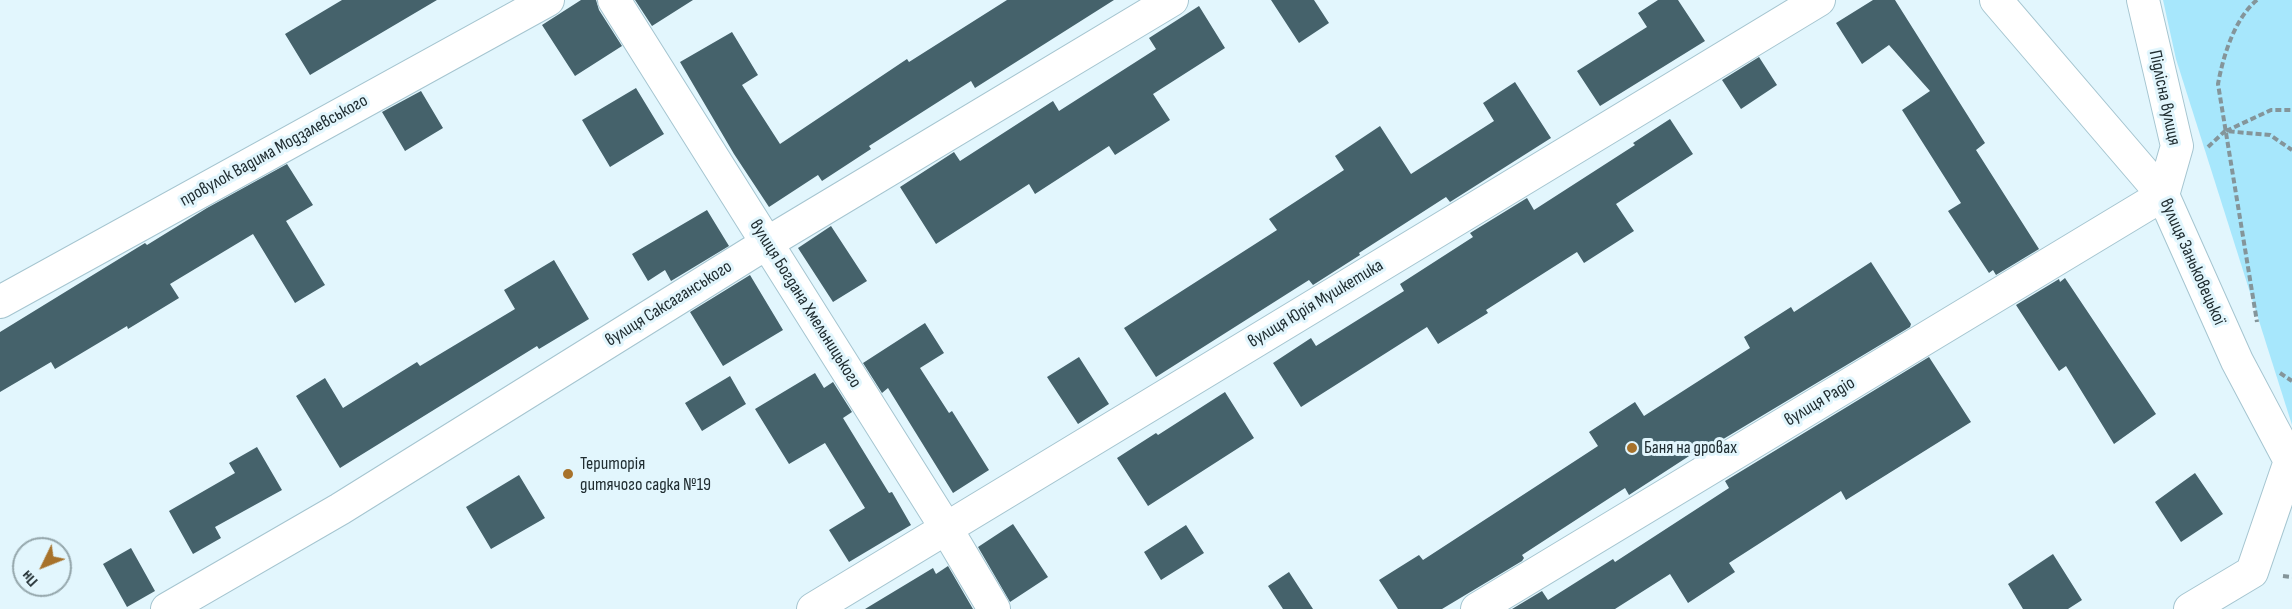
<!DOCTYPE html>
<html>
<head>
<meta charset="utf-8">
<style>
  body { margin:0 }
  #map { position:relative; width:2292px; height:609px; overflow:hidden; background:#e2f6fd; font-family:"Sofia Sans Condensed",sans-serif }
  canvas { display:block }
  .north { position:absolute; left:12px; top:537px; width:60px; height:60px; box-sizing:border-box; background:#e2f6fd; border:2px solid #94a6ab; border-radius:50%; rotate:227deg; font-size:16px; font-weight:700; line-height:24px; text-align:center; color:#202d31 }
  .north::after { content:''; display:block; margin:auto; width:21px; height:27px; background:#a7722b; clip-path:polygon(50% 0,100% 100%,50% 72%,0 100%) }
</style>
</head>
<body>
<div id="map">
<canvas width="2292" height="609"></canvas>
<div class="north">Пн</div>
</div>
<script>
const ctx = document.querySelector('canvas').getContext('2d');
ctx.lineJoin = 'round';
function fill(path, color) { ctx.fillStyle = color; ctx.fill(path, 'evenodd'); }
function stroke(path, color, width, dash) { ctx.strokeStyle = color; ctx.lineWidth = width; ctx.lineCap = dash ? 'butt' : 'round'; ctx.setLineDash(dash || []); ctx.stroke(path); }
function label(font, color, halo, rows, align = 'center') {
  ctx.font = font + ' "Sofia Sans Condensed",sans-serif'; ctx.lineWidth = 6; ctx.setLineDash([]); ctx.textBaseline = 'middle'; ctx.strokeStyle = halo; ctx.fillStyle = color; for (const [text, x, y, turn = 0] of rows) {
    ctx.save(); ctx.translate(x, y); ctx.rotate((+turn || 0) * Math.PI / 180); ctx.textAlign = isNaN(turn) ? turn : align; if (halo) ctx.strokeText(text, 0, 0); ctx.fillText(text, 0, 0); ctx.restore();
  }
}
const green = new Path2D(`
  M 2163,0 L 2292,0 L 2292,425 L 2176,59 Z`);
const building = new Path2D(`
  M 342,0 L 437,0 L 310,75 L 285,34 Z
  M 581,0 L 596,0 L 599,10 L 622,46 L 575,76 L 542,25 Z
  M 635,0 L 693,0 L 652,26 Z
  M 1007,0 L 1114,0 L 975,88 L 971,81 L 869,146 L 871,149 L 822,181 L 818,175 L 769,207 L 734,154 L 680,62 L 732,32 L 758,75 L 742,85 L 780,144 L 907,59 L 909,62 Z
  M 1271,0 L 1314,0 L 1329,23 L 1299,43 Z
  M 1658,0 L 1678,0 L 1705,41 L 1600,106 L 1577,71 L 1647,27 L 1638,13 Z
  M 1873,0 L 1895,0 L 1985,143 L 1976,150 L 2039,249 L 1996,275 L 1993,270 L 1989,273 L 1948,211 L 1961,203 L 1902,110 L 1930,91 L 1889,45 L 1862,64 L 1836,23 Z
  M 1199,6 L 1225,48 L 1153,94 L 1170,120 L 1115,155 L 1109,146 L 1035,194 L 1029,184 L 936,244 L 900,187 L 954,152 L 960,161 L 1053,101 L 1059,111 L 1156,49 L 1149,38 Z
  M 1759,57 L 1777,85 L 1741,109 L 1722,80 Z
  M 1515,82 L 1551,138 L 1450,202 L 1446,197 L 1359,253 L 1360,255 L 1313,285 L 1309,280 L 1156,377 L 1124,328 L 1277,230 L 1269,219 L 1344,170 L 1335,156 L 1380,126 L 1411,174 L 1494,121 L 1483,103 Z
  M 636,88 L 664,134 L 610,167 L 582,120 Z
  M 421,91 L 443,128 L 405,151 L 382,112 Z
  M 1670,119 L 1693,154 L 1616,204 L 1634,231 L 1584,263 L 1577,252 L 1486,310 L 1488,313 L 1438,344 L 1427,327 L 1301,407 L 1273,363 L 1311,338 L 1316,346 L 1404,291 L 1400,284 L 1473,237 L 1470,233 L 1527,198 L 1534,210 L 1635,145 L 1633,143 Z
  M 287,164 L 313,205 L 286,221 L 325,285 L 295,303 L 253,234 L 170,284 L 179,298 L 128,329 L 127,326 L 55,369 L 51,362 L 0,392 L 0,332 L 145,243 L 147,245 L 207,208 Z
  M 707,210 L 729,246 L 671,281 L 665,270 L 648,281 L 632,254 Z
  M 831,226 L 867,281 L 833,302 L 798,248 Z
  M 554,260 L 589,319 L 539,349 L 537,346 L 340,468 L 296,396 L 325,378 L 343,408 L 417,362 L 420,366 L 515,309 L 504,290 Z
  M 1871,262 L 1911,324 L 1910,327 L 1705,450 L 1703,447 L 1629,495 L 1625,488 L 1522,555 L 1524,558 L 1522,561 L 1442,609 L 1398,609 L 1379,580 L 1419,555 L 1423,560 L 1598,446 L 1589,432 L 1635,402 L 1644,416 L 1750,348 L 1744,337 L 1791,307 L 1794,312 Z
  M 750,275 L 783,330 L 723,366 L 690,312 Z
  M 2065,278 L 2156,414 L 2114,444 L 2066,366 L 2059,371 L 2016,305 L 2059,279 L 2060,282 Z
  M 925,323 L 944,353 L 920,368 L 949,413 L 952,411 L 989,470 L 953,493 L 888,388 L 882,393 L 863,363 Z
  M 1079,357 L 1109,404 L 1078,424 L 1047,377 Z
  M 1929,357 L 1971,422 L 1846,500 L 1841,491 L 1729,563 L 1735,572 L 1688,603 L 1670,574 L 1615,609 L 1512,609 L 1542,591 L 1548,600 L 1613,559 L 1615,562 L 1729,488 L 1725,481 Z
  M 815,373 L 824,388 L 833,382 L 852,412 L 843,418 L 889,493 L 892,492 L 911,525 L 849,562 L 829,530 L 865,508 L 825,443 L 789,464 L 755,409 Z
  M 730,376 L 746,404 L 702,431 L 685,403 Z
  M 1225,392 L 1254,438 L 1148,506 L 1117,458 L 1156,433 L 1158,435 Z
  M 257,447 L 282,490 L 215,527 L 221,538 L 193,554 L 169,511 L 235,473 L 229,463 Z
  M 2195,473 L 2223,514 L 2181,542 L 2155,502 Z
  M 519,475 L 545,518 L 491,549 L 466,507 Z
  M 1013,524 L 1048,577 L 1010,602 L 978,547 Z
  M 1186,525 L 1204,553 L 1161,580 L 1144,552 Z
  M 131,548 L 155,591 L 127,607 L 103,564 Z
  M 2053,554 L 2082,600 L 2068,609 L 2023,609 L 2008,584 Z
  M 948,566 L 973,609 L 865,609 L 933,568 L 936,574 Z
  M 1289,572 L 1313,609 L 1283,609 L 1268,586 Z`);
const path = new Path2D(`
  M 2257,0 C 2234,19 2223,57 2218,84 L 2257,322
  M 2226,131 L 2271,110 L 2292,110
  M 2208,147 L 2225,131 L 2270,135 L 2292,150
  M 2280,373 L 2292,381
  M 2283,576 L 2292,577`);
const street = new Path2D(`
  M 614,0 L 946,528 L 994,609
  M 1996,0 L 2163,195 L 2237,361 L 2290,461 L 2252,572 L 2190,609
  M 0,302 L 548,0
  M 167,609 L 340,509 L 767,243 L 1172,0
  M 813,609 L 1819,0
  M 1477,609 L 2163,195 L 2177,146 L 2143,0`);
const markers = [
  [1632,448,6,"#a7722b"],
  [568,474,6,"#a7722b"]
];
const streetNames = [
  ["Підлісна вулиця",2164,98,78],
  ["провулок Вадима Модзалевського",274,151,-29],
  ["вулиця Заньковецької",2192,262,66],
  ["вулиця Саксаганського",669,304,-32],
  ["вулиця Богдана Хмельницького",805,304,58],
  ["вулиця Юрія Мушкетика",1316,304,-31],
  ["вулиця Радіо",1820,402,-31]
];
const poiNames = [
  ["Баня на дровах",1644,448],
  ["Територія",580,464],
  ["дитячого садка №19",580,485]
];
fill(green, '#a7e7fc');
fill(building, '#45626b');
stroke(street, '#a5c5d0', 34);
stroke(path, '#84959a', 4, [6, 3]);
stroke(street, '#fff', 32);
for (const [x, y, r, color] of markers) { const dot = new Path2D(); dot.arc(x, y, r, 0, 2 * Math.PI); ctx.fillStyle = color; ctx.fill(dot); stroke(dot, '#e2f6fd', 2); }
label('18px', '#202d31', '#e2f6fd', streetNames);
label('18px', '#202d31', '#e2f6fd', poiNames, 'left');
</script>
</body>
</html>
